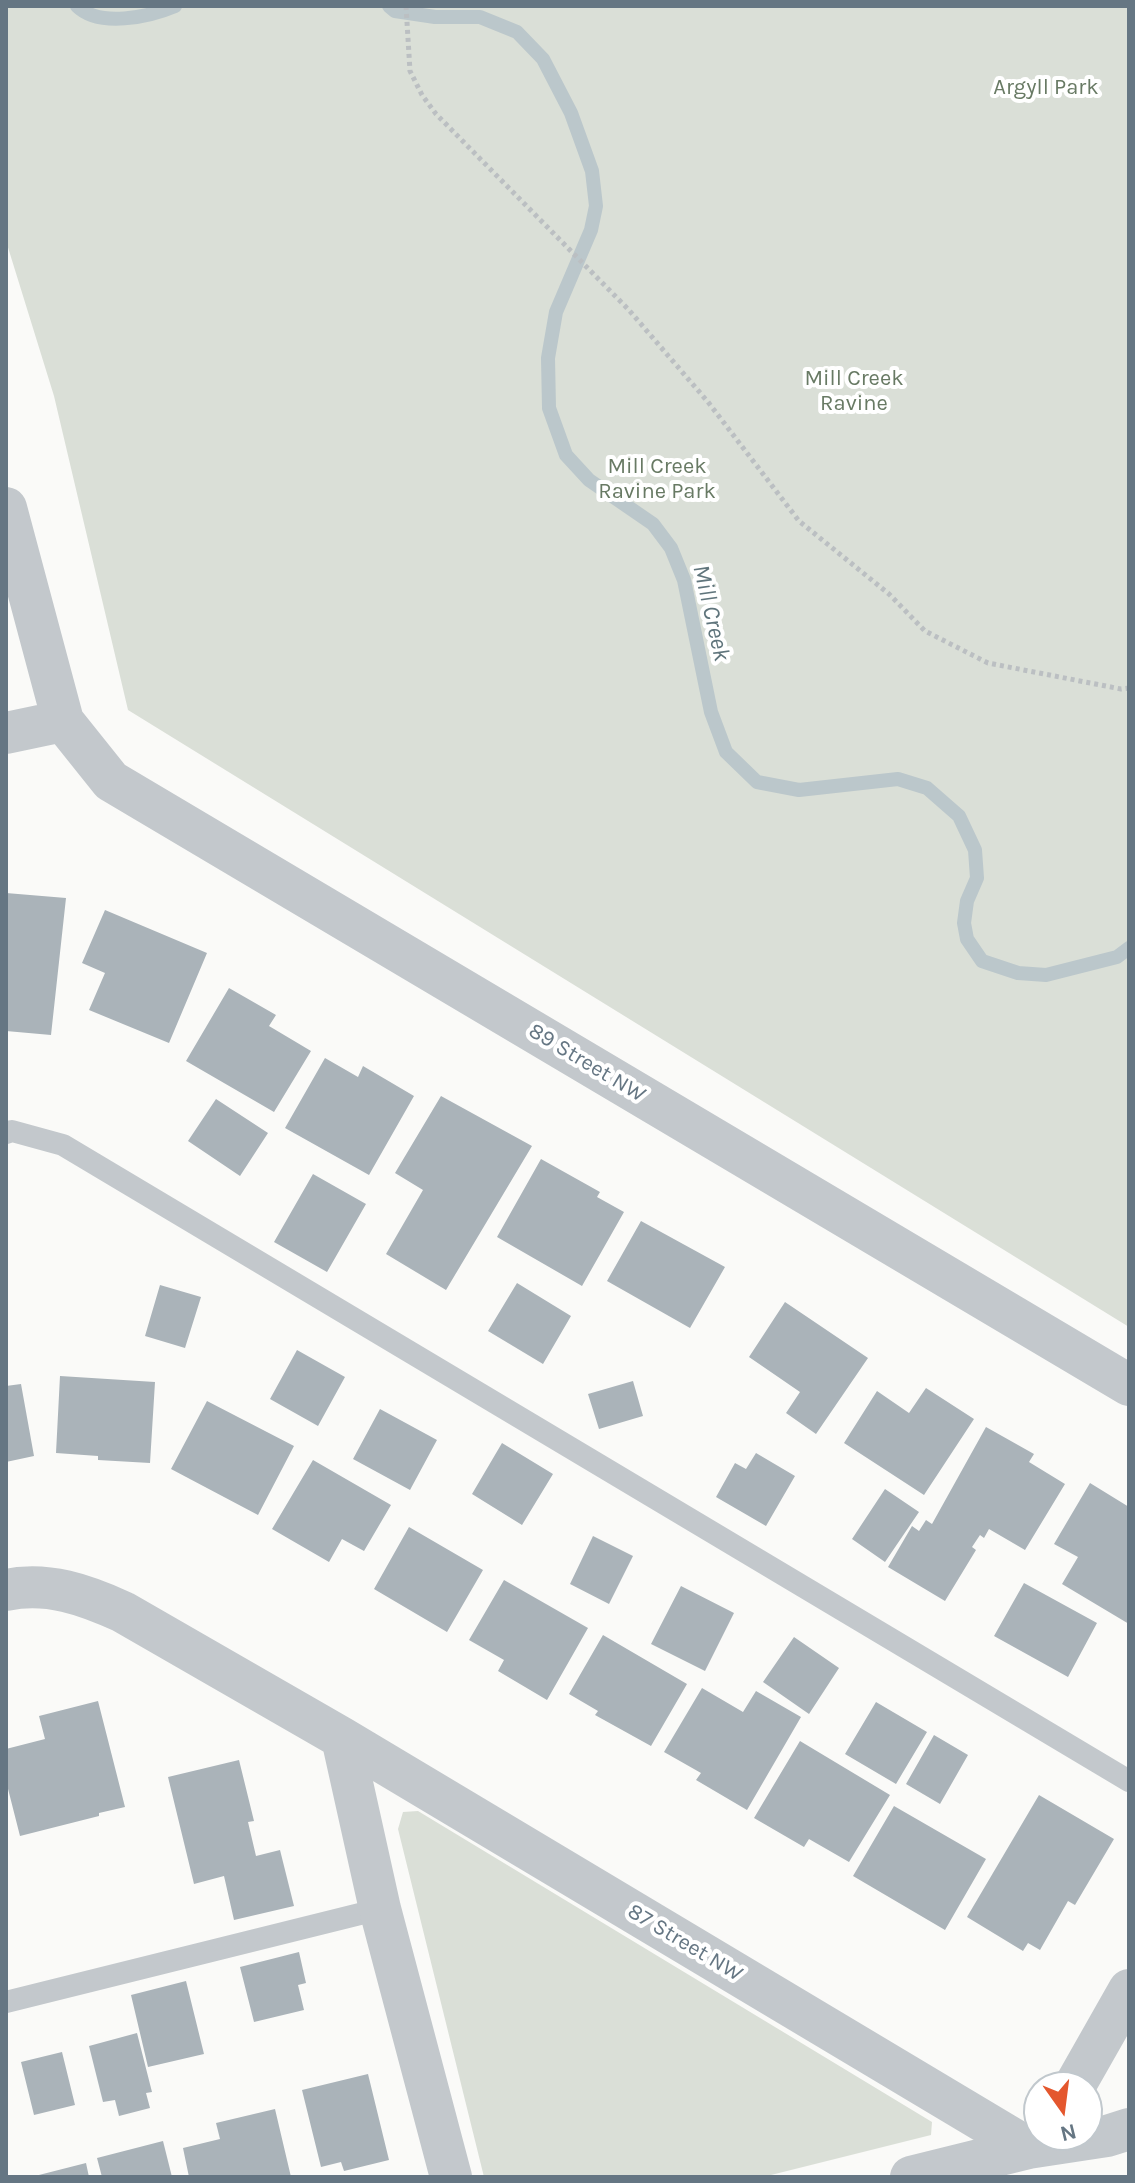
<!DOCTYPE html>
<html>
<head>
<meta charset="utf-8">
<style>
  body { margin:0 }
  #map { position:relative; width:1135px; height:2183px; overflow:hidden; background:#fafaf8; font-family:Karla,sans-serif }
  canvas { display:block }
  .frame { position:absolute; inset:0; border:8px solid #657683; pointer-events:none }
  .north { position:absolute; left:1023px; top:2071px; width:80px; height:80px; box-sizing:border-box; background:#fff; border:2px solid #c1c8cd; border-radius:50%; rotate:166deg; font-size:22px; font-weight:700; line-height:32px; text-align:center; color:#657683 }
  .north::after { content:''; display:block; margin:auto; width:28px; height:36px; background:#e4572e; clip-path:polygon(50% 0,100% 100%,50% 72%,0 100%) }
</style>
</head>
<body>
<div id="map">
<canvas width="1135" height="2183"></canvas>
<div class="frame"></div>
<div class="north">N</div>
</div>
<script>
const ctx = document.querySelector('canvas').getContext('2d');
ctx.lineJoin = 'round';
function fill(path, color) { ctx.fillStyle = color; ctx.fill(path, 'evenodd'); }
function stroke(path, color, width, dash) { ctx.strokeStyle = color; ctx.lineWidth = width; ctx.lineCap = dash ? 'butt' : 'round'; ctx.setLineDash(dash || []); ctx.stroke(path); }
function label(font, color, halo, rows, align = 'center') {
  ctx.font = font + ' Karla,sans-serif'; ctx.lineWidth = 8; ctx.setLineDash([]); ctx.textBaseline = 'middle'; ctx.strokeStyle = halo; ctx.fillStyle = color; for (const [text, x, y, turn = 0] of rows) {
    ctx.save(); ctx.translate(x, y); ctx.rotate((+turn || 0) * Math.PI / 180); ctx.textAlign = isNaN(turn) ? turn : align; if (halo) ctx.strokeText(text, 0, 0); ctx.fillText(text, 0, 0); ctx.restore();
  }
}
const green = new Path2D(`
  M 6,6 L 1129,6 L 1129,1327 L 128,710 L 54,396 L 6,241 Z
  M 418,1811 L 932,2122 L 931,2135 L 763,2177 L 484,2177 L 398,1829 L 403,1812 Z`);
const stream = new Path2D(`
  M 77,6 C 99,28 149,17 175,6
  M 389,6 L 395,11 L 435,17 L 480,17 L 517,32 L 543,59 L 571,113 L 592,171 L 596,206 L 591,230 L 556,312 L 548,358 L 549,408 L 566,455 L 589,480 L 653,524 L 671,548 L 684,580 L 711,712 L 726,752 L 757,782 L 799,790 L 898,779 L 927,788 L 959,816 L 975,850 L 977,878 L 967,901 L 964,923 L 967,939 L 982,961 L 1018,973 L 1046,975 L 1117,957 L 1129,948`);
const building = new Path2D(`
  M 6,893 L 66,898 L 51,1035 L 6,1031 Z
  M 105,910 L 207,953 L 169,1043 L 89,1010 L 105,973 L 82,963 Z
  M 229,988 L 276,1015 L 269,1026 L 311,1051 L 274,1112 L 186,1061 Z
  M 325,1058 L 358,1077 L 363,1066 L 414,1096 L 369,1175 L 285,1128 Z
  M 441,1096 L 532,1146 L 446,1290 L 386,1254 L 423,1190 L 395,1173 Z
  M 216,1099 L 268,1133 L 240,1176 L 188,1141 Z
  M 541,1159 L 600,1192 L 597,1197 L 624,1212 L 582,1286 L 497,1237 Z
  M 313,1174 L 366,1204 L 327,1272 L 274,1242 Z
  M 641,1221 L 725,1267 L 690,1328 L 607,1281 Z
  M 517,1283 L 571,1316 L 543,1364 L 488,1331 Z
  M 160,1285 L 201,1297 L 185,1348 L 145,1336 Z
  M 785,1302 L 868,1358 L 816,1434 L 786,1413 L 800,1392 L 749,1357 Z
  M 297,1350 L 345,1377 L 318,1426 L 270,1399 Z
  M 60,1376 L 155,1382 L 150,1463 L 98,1460 L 98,1456 L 56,1453 Z
  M 633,1381 L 643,1416 L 599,1429 L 588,1394 Z
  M 21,1384 L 34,1456 L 6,1462 L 6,1386 Z
  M 926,1388 L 974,1419 L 924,1495 L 844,1443 L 877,1391 L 909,1413 Z
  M 207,1401 L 294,1446 L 258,1515 L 171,1469 Z
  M 380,1409 L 437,1440 L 410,1490 L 353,1459 Z
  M 986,1427 L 1034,1454 L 1029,1462 L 1065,1484 L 1025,1550 L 989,1529 L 984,1538 L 980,1535 L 972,1547 L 976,1550 L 945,1601 L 888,1567 L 912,1526 L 919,1531 L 926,1520 L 932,1524 Z
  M 502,1443 L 553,1474 L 522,1525 L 472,1494 Z
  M 756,1453 L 795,1476 L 766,1526 L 716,1497 L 735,1463 L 746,1469 Z
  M 313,1460 L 391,1505 L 364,1551 L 342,1539 L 329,1562 L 272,1529 Z
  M 1090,1483 L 1129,1507 L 1129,1624 L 1062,1584 L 1078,1557 L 1054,1544 Z
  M 885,1489 L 919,1512 L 885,1562 L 852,1539 Z
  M 409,1527 L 483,1570 L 447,1632 L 374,1589 Z
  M 593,1536 L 633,1556 L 609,1604 L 570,1584 Z
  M 504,1580 L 588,1628 L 547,1700 L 498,1671 L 504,1660 L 469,1640 Z
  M 1024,1583 L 1097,1623 L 1068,1677 L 994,1636 Z
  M 681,1586 L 734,1613 L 705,1671 L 651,1644 Z
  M 603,1635 L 687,1684 L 651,1746 L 595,1715 L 598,1711 L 569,1694 Z
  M 794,1637 L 839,1668 L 809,1714 L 763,1682 Z
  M 702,1688 L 743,1712 L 756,1691 L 801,1717 L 747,1810 L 696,1780 L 701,1773 L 664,1752 Z
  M 98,1701 L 125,1807 L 99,1813 L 99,1816 L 20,1836 L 6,1781 L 6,1749 L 45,1739 L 39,1716 Z
  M 876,1702 L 927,1732 L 896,1784 L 845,1754 Z
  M 934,1735 L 968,1755 L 940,1804 L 906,1784 Z
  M 800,1741 L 890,1795 L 849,1862 L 809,1839 L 804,1847 L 754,1818 Z
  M 239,1760 L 254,1821 L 248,1822 L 256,1856 L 280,1850 L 294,1906 L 234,1920 L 224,1876 L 194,1884 L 168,1777 Z
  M 1039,1795 L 1114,1839 L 1075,1905 L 1068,1901 L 1040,1950 L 1028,1943 L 1023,1951 L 967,1917 Z
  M 894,1806 L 986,1859 L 945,1930 L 853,1876 Z
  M 299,1952 L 306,1983 L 298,1985 L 304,2010 L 254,2022 L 240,1967 Z
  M 186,1981 L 204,2054 L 148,2067 L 131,1995 Z
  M 137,2033 L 152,2092 L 146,2093 L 150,2108 L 119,2116 L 115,2100 L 103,2102 L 89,2046 Z
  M 62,2052 L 75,2105 L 34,2115 L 21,2062 Z
  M 368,2074 L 389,2160 L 344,2171 L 341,2162 L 321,2167 L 302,2090 Z
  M 275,2109 L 291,2177 L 189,2177 L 183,2148 L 220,2139 L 216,2123 Z
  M 163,2141 L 172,2177 L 102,2177 L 97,2158 Z
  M 86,2163 L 89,2177 L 35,2177 L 35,2176 Z`);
const path = new Path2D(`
  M 406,6 L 410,71 L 422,95 L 436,114 L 628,309 L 708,402 L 799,521 L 889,594 L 925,631 L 988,663 L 1121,689 L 1129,688`);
const lane = new Path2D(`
  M 6,1133 L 12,1131 L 63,1145 L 1129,1781
  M 6,2002 L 380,1909`);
const street = new Path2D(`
  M 6,508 L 63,721 L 111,781 L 1129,1385
  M 6,733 L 63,721
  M 6,1590 C 47,1581 86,1595 123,1612 L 342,1738 L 1028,2148 L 1107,2136 L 1129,2129
  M 342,1738 L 380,1909 L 451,2177
  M 1074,2087 L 1129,1990
  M 911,2177 L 1028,2148 L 1038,2139`);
const parkNames = [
  ["Argyll Park",1046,88],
  ["Mill Creek",854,379],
  ["Ravine",854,404],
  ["Mill Creek",657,467],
  ["Ravine Park",657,492]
];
const streetNames = [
  ["89 Street NW",587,1063,31],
  ["87 Street NW",685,1943,31]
];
const waterNames = [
  ["Mill Creek",711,613,77]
];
fill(green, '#dadfd7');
stroke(stream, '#bbc7cb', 14);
fill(building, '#aab3b9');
stroke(path, '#bbbfc2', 5, [4, 4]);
stroke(lane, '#c3c8cc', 22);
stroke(street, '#c3c8cc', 42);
label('22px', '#687a64', '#fff', parkNames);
label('22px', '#657683', '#fff', streetNames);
label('italic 24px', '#60757c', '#fff', waterNames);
</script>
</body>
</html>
